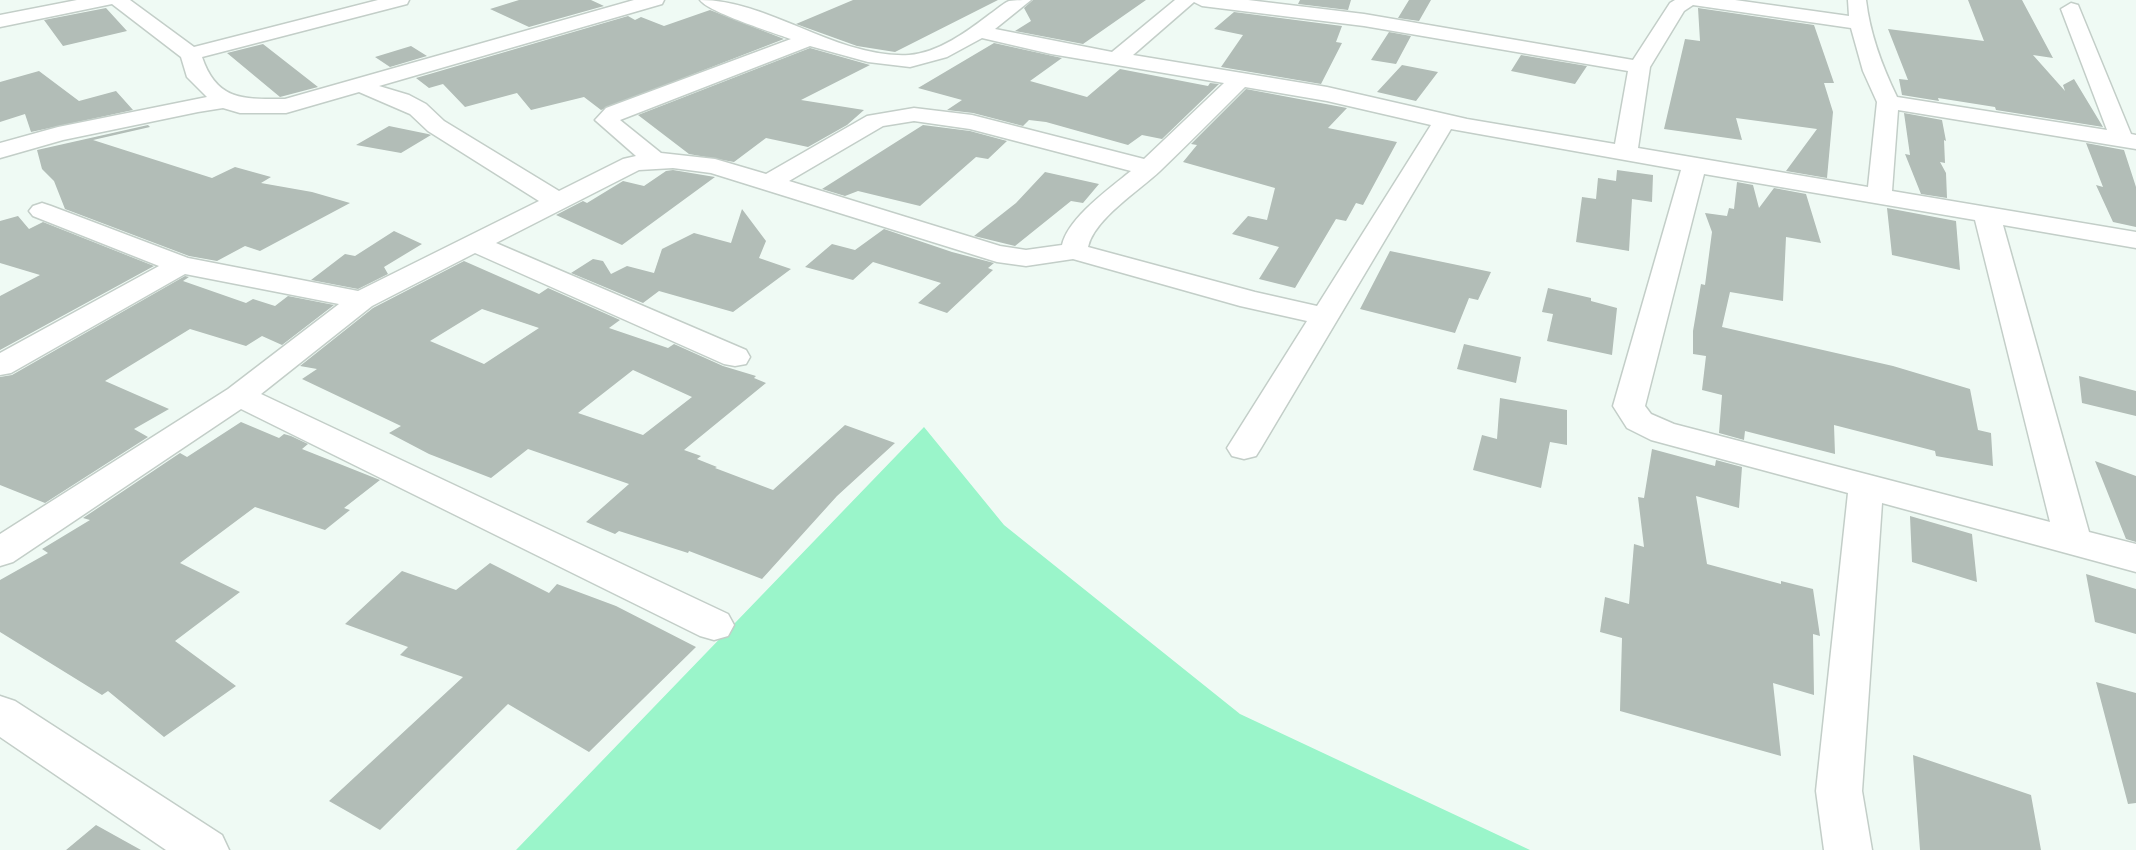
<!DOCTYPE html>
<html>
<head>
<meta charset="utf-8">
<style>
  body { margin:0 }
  canvas { display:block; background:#effaf4 }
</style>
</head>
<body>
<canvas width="2136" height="850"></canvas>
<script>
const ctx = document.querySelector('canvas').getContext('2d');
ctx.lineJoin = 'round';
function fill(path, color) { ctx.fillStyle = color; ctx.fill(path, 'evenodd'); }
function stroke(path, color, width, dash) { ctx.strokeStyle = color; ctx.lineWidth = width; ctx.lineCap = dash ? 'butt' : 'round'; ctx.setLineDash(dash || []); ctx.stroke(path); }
const green = new Path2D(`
  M 924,427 L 1004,525 L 1240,714 L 1530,850 L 516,850 Z`);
const building = new Path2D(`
  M 519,0 L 591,0 L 604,6 L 529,27 L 490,9 Z
  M 853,0 L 998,0 L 895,52 L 857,46 L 796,24 Z
  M 1033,0 L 1146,0 L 1083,44 L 1015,31 L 1031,21 L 1024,8 Z
  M 1300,0 L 1351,0 L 1348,10 L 1298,4 Z
  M 1409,0 L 1431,0 L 1419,21 L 1398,18 Z
  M 1968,0 L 2022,0 L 2053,58 L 2033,55 L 2065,91 L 2063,85 L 2074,79 L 2103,127 L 1996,110 L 1995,107 L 1938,98 L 1939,101 L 1902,95 L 1899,79 L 1908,80 L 1888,29 L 1984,41 Z
  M 106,8 L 127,31 L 63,46 L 44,20 Z
  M 1698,8 L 1814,25 L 1834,83 L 1824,83 L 1833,112 L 1827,178 L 1786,171 L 1817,129 L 1736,118 L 1742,140 L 1664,129 L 1685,39 L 1700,41 Z
  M 710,10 L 784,39 L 601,110 L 584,97 L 531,110 L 517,93 L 465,107 L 443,84 L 429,88 L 416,78 L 628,16 L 635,20 L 641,17 L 664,26 Z
  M 1234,12 L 1342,26 L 1336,42 L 1342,43 L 1321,84 L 1221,67 L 1243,35 L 1214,29 Z
  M 1389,32 L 1411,36 L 1396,64 L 1371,60 Z
  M 994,43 L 1062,58 L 1030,81 L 1087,97 L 1120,69 L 1208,86 L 1210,83 L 1219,84 L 1162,139 L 1142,135 L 1128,145 L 1046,122 L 1029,120 L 1023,126 L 973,113 L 947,110 L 962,100 L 918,88 Z
  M 263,44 L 318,87 L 280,97 L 227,53 Z
  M 411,46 L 427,56 L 390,67 L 375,57 Z
  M 810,48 L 870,65 L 801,100 L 864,110 L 847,125 L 808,147 L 766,138 L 734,162 L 689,154 L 638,115 Z
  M 1521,55 L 1587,66 L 1575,84 L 1511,71 Z
  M 1402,65 L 1438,72 L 1416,101 L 1377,92 Z
  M 39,71 L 79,101 L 116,91 L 133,110 L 31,132 L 25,114 L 0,122 L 0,82 Z
  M 1246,89 L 1347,108 L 1328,128 L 1397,142 L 1363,205 L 1356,203 L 1346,221 L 1336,219 L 1295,288 L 1259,279 L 1279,247 L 1232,234 L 1248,216 L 1267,220 L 1275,188 L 1183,162 L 1197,145 L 1191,144 Z
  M 1904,113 L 1942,120 L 1946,141 L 1944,140 L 1945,163 L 1940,162 L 1946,173 L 1947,198 L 1921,194 L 1905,154 L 1910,155 Z
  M 148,125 L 150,127 L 93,140 L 212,178 L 235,167 L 271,177 L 261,183 L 312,192 L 350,203 L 260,251 L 245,246 L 217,261 L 189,256 L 65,209 L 54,181 L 42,169 L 37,150 Z
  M 923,125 L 970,131 L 1007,141 L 988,159 L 976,157 L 920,206 L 858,191 L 845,196 L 822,189 Z
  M 389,126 L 428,134 L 431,135 L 401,153 L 356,145 Z
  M 2086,143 L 2124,150 L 2136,187 L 2136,227 L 2113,222 L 2096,185 L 2103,187 Z
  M 673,170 L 715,177 L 622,245 L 556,215 L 583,201 L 587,203 L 623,181 L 644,186 L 666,171 Z
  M 1617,170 L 1653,175 L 1652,202 L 1632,199 L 1629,251 L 1576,242 L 1582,197 L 1596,199 L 1598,178 L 1616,181 Z
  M 1045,172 L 1099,184 L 1083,203 L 1071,201 L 1015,246 L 974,236 L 1016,203 Z
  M 1737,182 L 1753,185 L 1759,208 L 1774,188 L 1806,194 L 1821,243 L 1786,237 L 1783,301 L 1730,292 L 1722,327 L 1893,366 L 1970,389 L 1978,430 L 1991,433 L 1993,466 L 1936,456 L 1935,451 L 1834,425 L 1835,454 L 1745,431 L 1744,440 L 1719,433 L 1722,395 L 1702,390 L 1706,356 L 1693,354 L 1693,331 L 1701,284 L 1705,285 L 1712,232 L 1705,213 L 1727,216 L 1729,208 L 1734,209 Z
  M 1887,208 L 1956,221 L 1960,270 L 1892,255 Z
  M 742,209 L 766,241 L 759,258 L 791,269 L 733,312 L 659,291 L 643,303 L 571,273 L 593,259 L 603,261 L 611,274 L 627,266 L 654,273 L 662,249 L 694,233 L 731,243 Z
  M 18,216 L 29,229 L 43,222 L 154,266 L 0,350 L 0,296 L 40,275 L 0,263 L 0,221 Z
  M 884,229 L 952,252 L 994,263 L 988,268 L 993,270 L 947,313 L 918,303 L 941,283 L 873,262 L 853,280 L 805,267 L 832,244 L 855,250 Z
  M 394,231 L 422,244 L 384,267 L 388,274 L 358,289 L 311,280 L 345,254 L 355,256 Z
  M 1390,251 L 1491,272 L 1478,300 L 1469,298 L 1455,333 L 1360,309 Z
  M 464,261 L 539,294 L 548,288 L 620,320 L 609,328 L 668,348 L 674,344 L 723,366 L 756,376 L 754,378 L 766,383 L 684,450 L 701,456 L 697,459 L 717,467 L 715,468 L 773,490 L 845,425 L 895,443 L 837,496 L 762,579 L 689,551 L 688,553 L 619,531 L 615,534 L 586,522 L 629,484 L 528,449 L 491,478 L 429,454 L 389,433 L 401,426 L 302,379 L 317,369 L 300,366 L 373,308 ZM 482,309 L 539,328 L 484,364 L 430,341 ZM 633,370 L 692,397 L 643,435 L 578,413 Z
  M 185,276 L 189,277 L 183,281 L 246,303 L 253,299 L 275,306 L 288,296 L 334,305 L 282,345 L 262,336 L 246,346 L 190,329 L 105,381 L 169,409 L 134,429 L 148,437 L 45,503 L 0,485 L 0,377 L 12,375 Z
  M 1548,288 L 1591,298 L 1591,301 L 1617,308 L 1612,355 L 1547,341 L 1553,314 L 1542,312 Z
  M 1464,344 L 1521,357 L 1516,383 L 1457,369 Z
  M 2079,376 L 2136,391 L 2136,416 L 2082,403 Z
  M 1500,398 L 1567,410 L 1567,445 L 1550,442 L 1541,488 L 1473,470 L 1482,435 L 1497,439 Z
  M 241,422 L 279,438 L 284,434 L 291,436 L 308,444 L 302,449 L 380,480 L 344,508 L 350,510 L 325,530 L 255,507 L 180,563 L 240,592 L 175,641 L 236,686 L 164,737 L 108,691 L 102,695 L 0,632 L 0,580 L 48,553 L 42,549 L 90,520 L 83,518 L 180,453 L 187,457 Z
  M 1652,449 L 1715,466 L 1716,460 L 1742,467 L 1739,508 L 1696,496 L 1707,564 L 1781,584 L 1781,581 L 1813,589 L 1820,636 L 1813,634 L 1814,695 L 1773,683 L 1781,756 L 1620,711 L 1622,638 L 1600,632 L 1605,597 L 1629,604 L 1634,544 L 1644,547 L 1638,497 L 1644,498 Z
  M 2095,461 L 2136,476 L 2136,542 L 2126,539 Z
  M 1910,516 L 1972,534 L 1977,582 L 1912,562 Z
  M 490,563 L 549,593 L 557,584 L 616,606 L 696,647 L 589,752 L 508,704 L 380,830 L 329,801 L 463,677 L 400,655 L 408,647 L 345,624 L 402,571 L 456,590 Z
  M 2086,574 L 2136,589 L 2136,634 L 2095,622 Z
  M 2096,682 L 2136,693 L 2136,803 L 2128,804 Z
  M 1913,755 L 2031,795 L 2041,850 L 1920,850 Z
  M 96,825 L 141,850 L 66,850 Z`);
const minor = new Path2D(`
  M 77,0 L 130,0 L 194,47 L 378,0 L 409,0 L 407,4 L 202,57 C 217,102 245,99 285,99 L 634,0 L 664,0 L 662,4 L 379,86 L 409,95 L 426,104 L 444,121 L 559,191 L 623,159 L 636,156 L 595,120 L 606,108 L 791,39 C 774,33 708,12 700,0 C 769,0 838,59 909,55 C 938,53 968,31 990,14 C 996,10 1002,4 1009,1 C 1015,0 1025,0 1031,0 L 995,29 L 1112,52 L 1175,0 L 1248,0 L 1364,14 L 1633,60 L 1670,3 L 1675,0 L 1735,0 L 1849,16 L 1848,0 L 1866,0 C 1870,34 1882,66 1897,97 L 2107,130 L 2061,9 L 2071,3 L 2078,5 L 2131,134 L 2136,135 L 2136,149 L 1898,110 L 1892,191 L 2136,232 L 2136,248 L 2003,225 L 2089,532 L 2136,544 L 2136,572 L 1882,503 L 1862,791 L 1872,850 L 1824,850 L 1816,791 L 1848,493 L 1651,440 L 1627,428 L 1613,406 L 1681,170 L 1451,129 L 1261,448 L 1256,456 L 1244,459 L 1232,456 L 1227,448 L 1307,321 L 1240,306 L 1073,259 L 1026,266 L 997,262 L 711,173 L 673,168 L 639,170 L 496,243 L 746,350 L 750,357 L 746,364 L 735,366 L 724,364 L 475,253 L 372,306 L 261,394 L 728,614 L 734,625 L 728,636 L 714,640 L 700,636 L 241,409 L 13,562 L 0,566 L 0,534 L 228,389 L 339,304 L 185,274 L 11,373 L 0,375 L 0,353 L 159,266 L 33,216 L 29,211 L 33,206 L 42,203 L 51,206 L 188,258 L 358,291 L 539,201 L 428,131 L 410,114 L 359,92 L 286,113 L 240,113 L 223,108 L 198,112 L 63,140 L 0,158 L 0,143 L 58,127 L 207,97 L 187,77 L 181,57 L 112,4 L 0,27 L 0,15 ZM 1194,2 L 1202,6 L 1364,26 L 1628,71 L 1615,144 L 1467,119 L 1327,87 L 1133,55 ZM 1693,5 L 1851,28 L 1863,71 L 1877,102 L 1868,187 L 1638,148 L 1650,67 L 1684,11 ZM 982,38 L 1051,54 L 1224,83 L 1144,159 L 972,115 L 914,108 L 867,116 L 766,174 L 715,159 L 661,153 L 620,120 L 810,46 L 868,62 L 910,67 L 947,57 ZM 1245,87 L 1327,101 L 1431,125 L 1317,306 L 1255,292 L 1088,247 C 1094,219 1140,190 1160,171 C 1189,143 1217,115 1245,87 ZM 914,121 L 970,129 L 1131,171 C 1110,188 1068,218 1062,245 L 1026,250 L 1000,246 L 789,181 L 883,126 ZM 1704,174 L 1975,220 L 2050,522 L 1674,424 L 1651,414 L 1645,406 Z
  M 0,696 L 15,701 L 222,835 L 229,850 L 166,850 L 0,737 Z`);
fill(green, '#9af5ca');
fill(building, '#b2bdb7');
stroke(minor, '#c3cec8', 3);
fill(minor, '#fff');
</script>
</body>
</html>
